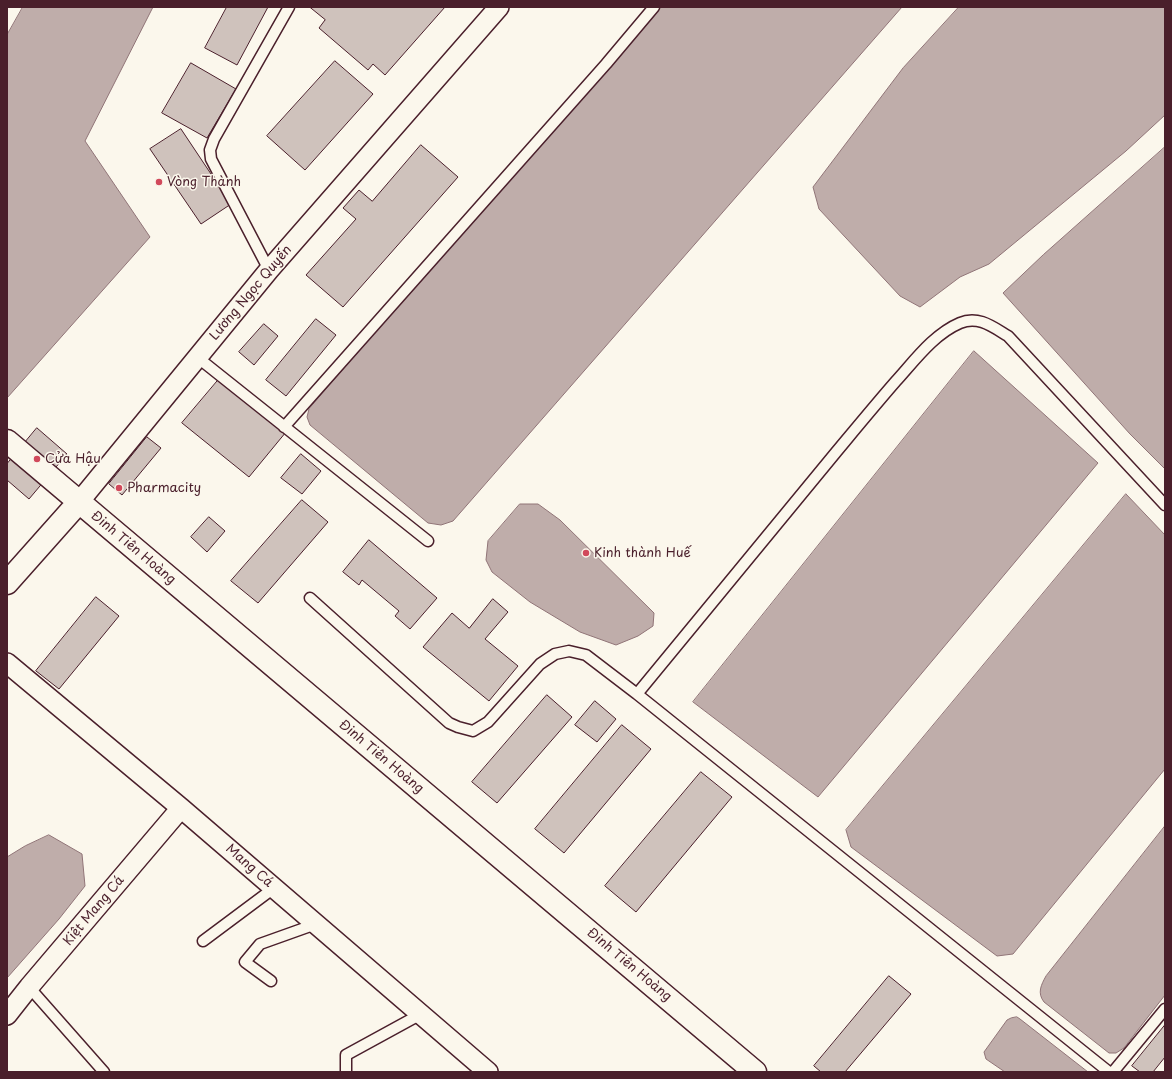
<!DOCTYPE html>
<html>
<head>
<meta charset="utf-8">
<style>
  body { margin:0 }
  #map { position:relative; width:1172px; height:1079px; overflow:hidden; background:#fbf7ec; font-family:"Playpen Sans",sans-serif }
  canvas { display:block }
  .frame { position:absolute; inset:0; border:8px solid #4a1f2b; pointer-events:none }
</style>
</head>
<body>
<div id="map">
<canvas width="1172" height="1079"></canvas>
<div class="frame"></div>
</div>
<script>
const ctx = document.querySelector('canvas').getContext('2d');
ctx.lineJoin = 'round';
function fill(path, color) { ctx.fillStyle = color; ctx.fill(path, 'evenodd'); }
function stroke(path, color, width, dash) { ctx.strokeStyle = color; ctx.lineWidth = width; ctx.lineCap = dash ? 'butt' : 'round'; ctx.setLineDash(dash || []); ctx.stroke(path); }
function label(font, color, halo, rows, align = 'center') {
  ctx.font = font + ' "Playpen Sans",sans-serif'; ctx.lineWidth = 3; ctx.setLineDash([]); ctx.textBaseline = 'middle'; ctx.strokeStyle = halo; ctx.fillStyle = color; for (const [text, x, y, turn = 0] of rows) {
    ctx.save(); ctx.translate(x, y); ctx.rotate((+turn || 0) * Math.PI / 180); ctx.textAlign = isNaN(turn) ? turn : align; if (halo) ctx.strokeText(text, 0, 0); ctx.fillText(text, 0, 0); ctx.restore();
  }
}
const water = new Path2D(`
  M 23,7 L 153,7 L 85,141 L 150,237 L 7,398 L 7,35 Z
  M 656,7 L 902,7 L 453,521 L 441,525 L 428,523 L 310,425 L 307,417 L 309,409 Z
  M 959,7 L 1165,7 L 1165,115 L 1126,151 L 989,264 L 960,277 L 920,307 L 900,296 L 819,209 L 813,187 L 903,68 Z
  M 1165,147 L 1165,469 L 1130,434 L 1003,293 L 1043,255 Z
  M 974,351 L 1098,463 L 818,797 L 693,702 Z
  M 1126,494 L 1165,535 L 1165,769 L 1013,954 L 997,956 L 851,847 L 846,830 Z
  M 520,504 L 538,504 L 560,520 L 654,613 L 653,626 L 638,636 L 616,645 L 580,632 L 530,602 L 492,572 L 486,560 L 488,541 Z
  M 1165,826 L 1165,995 L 1124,1048 L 1116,1053 L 1109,1053 L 1044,1002 C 1037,993 1041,985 1046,976 Z
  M 49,835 L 82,854 L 85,886 L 59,919 L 7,978 L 7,857 L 25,846 Z
  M 1017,1017 L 1020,1019 L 1088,1072 L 1005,1072 L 986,1059 L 984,1052 L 1007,1020 L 1011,1018 Z`);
const building = new Path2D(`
  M 227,7 L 268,7 L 237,65 L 205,48 Z
  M 310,7 L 445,7 L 385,75 L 373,64 L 368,70 L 319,28 L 325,20 Z
  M 335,61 L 373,94 L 305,170 L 267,136 Z
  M 191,63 L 236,89 L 207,138 L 162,113 Z
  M 181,129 L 231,204 L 201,224 L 150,149 Z
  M 421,145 L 458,177 L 343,307 L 306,275 L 356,219 L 343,208 L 359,190 L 372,201 Z
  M 316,319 L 336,335 L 286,396 L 266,380 Z
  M 264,324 L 278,336 L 254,365 L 239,352 Z
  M 220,378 L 286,432 L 249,477 L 182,423 Z
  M 37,428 L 67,454 L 29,499 L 7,480 L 7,464 Z
  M 147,437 L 161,448 L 122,495 L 109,484 Z
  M 301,454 L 321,471 L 302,494 L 281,478 Z
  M 302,500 L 328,522 L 258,603 L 231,581 Z
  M 209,517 L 225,531 L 207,552 L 191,537 Z
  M 369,540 L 437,598 L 410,629 L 395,616 L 399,611 L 362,580 L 359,585 L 343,572 Z
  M 96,597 L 119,616 L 59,689 L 36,671 Z
  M 493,599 L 508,612 L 485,639 L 518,666 L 489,701 L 423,647 L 452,613 L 469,628 Z
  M 547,695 L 572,717 L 497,803 L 472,782 Z
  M 595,701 L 616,719 L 597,742 L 575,725 Z
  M 622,725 L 651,749 L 564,853 L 535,829 Z
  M 701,772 L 732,797 L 636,912 L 605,886 Z
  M 889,976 L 911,994 L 845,1072 L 821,1072 L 814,1066 Z
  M 1165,1025 L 1165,1057 L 1153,1072 L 1140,1072 L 1132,1066 Z`);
const lane = new Path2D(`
  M 269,270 L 211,159 L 210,150 L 214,139 L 289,7
  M 197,357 L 428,541
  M 284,427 L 606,64 L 654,7
  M 310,598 L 449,723 L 458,727 L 473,731 L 488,722 L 540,664 L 555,654 L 569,651 L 586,655 L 637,694
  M 203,941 L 274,888
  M 271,981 L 245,962 L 260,944 L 316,924
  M 29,987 L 104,1072
  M 346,1072 L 346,1055 L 421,1014
  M 1109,1072 L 637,694 C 703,613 770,532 837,451 C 857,427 876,404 896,381 C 915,360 934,334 960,323 C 978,315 993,327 1008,336 L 1165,505
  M 1113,1072 L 1165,1009`);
const street = new Path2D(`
  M 79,502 L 269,270 L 499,7
  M 7,663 L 181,808 L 488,1072
  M 7,1015 L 29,987 L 181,808`);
const secondary = new Path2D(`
  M 7,441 L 755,1072
  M 7,583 L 79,502`);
const markers = [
  [159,182,4,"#d1495b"],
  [37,459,4,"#d1495b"],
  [119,488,4,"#d1495b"],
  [586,553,4,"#d1495b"]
];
const poiNames = [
  ["Vòng Thành",167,182],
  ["Cửa Hậu",45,459],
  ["Pharmacity",127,488],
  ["Kinh thành Huế",594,553]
];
const streetNames = [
  ["Lương Ngọc Quyến",251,293,-50],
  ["Đinh Tiên Hoàng",133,548,40],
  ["Đinh Tiên Hoàng",381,757,40],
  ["Mang Cá",249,866,41],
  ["Kiệt Mang Cá",94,911,-50],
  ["Đinh Tiên Hoàng",629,965,40]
];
fill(water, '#bfadaa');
stroke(water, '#907477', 1);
fill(building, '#cfc2bc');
stroke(building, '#4a1f2b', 1);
stroke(lane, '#4a1f2b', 13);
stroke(street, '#4a1f2b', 22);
stroke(secondary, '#4a1f2b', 25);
stroke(lane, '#fbf7ec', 10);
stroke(street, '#fbf7ec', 19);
stroke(secondary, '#fbf7ec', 22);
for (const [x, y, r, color] of markers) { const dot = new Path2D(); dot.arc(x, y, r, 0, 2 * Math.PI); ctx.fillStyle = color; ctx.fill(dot); stroke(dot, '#fbf7ec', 1.5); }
label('13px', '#4a1f2b', '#fbf7ec', poiNames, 'left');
label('13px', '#4a1f2b', '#fbf7ec', streetNames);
</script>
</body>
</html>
